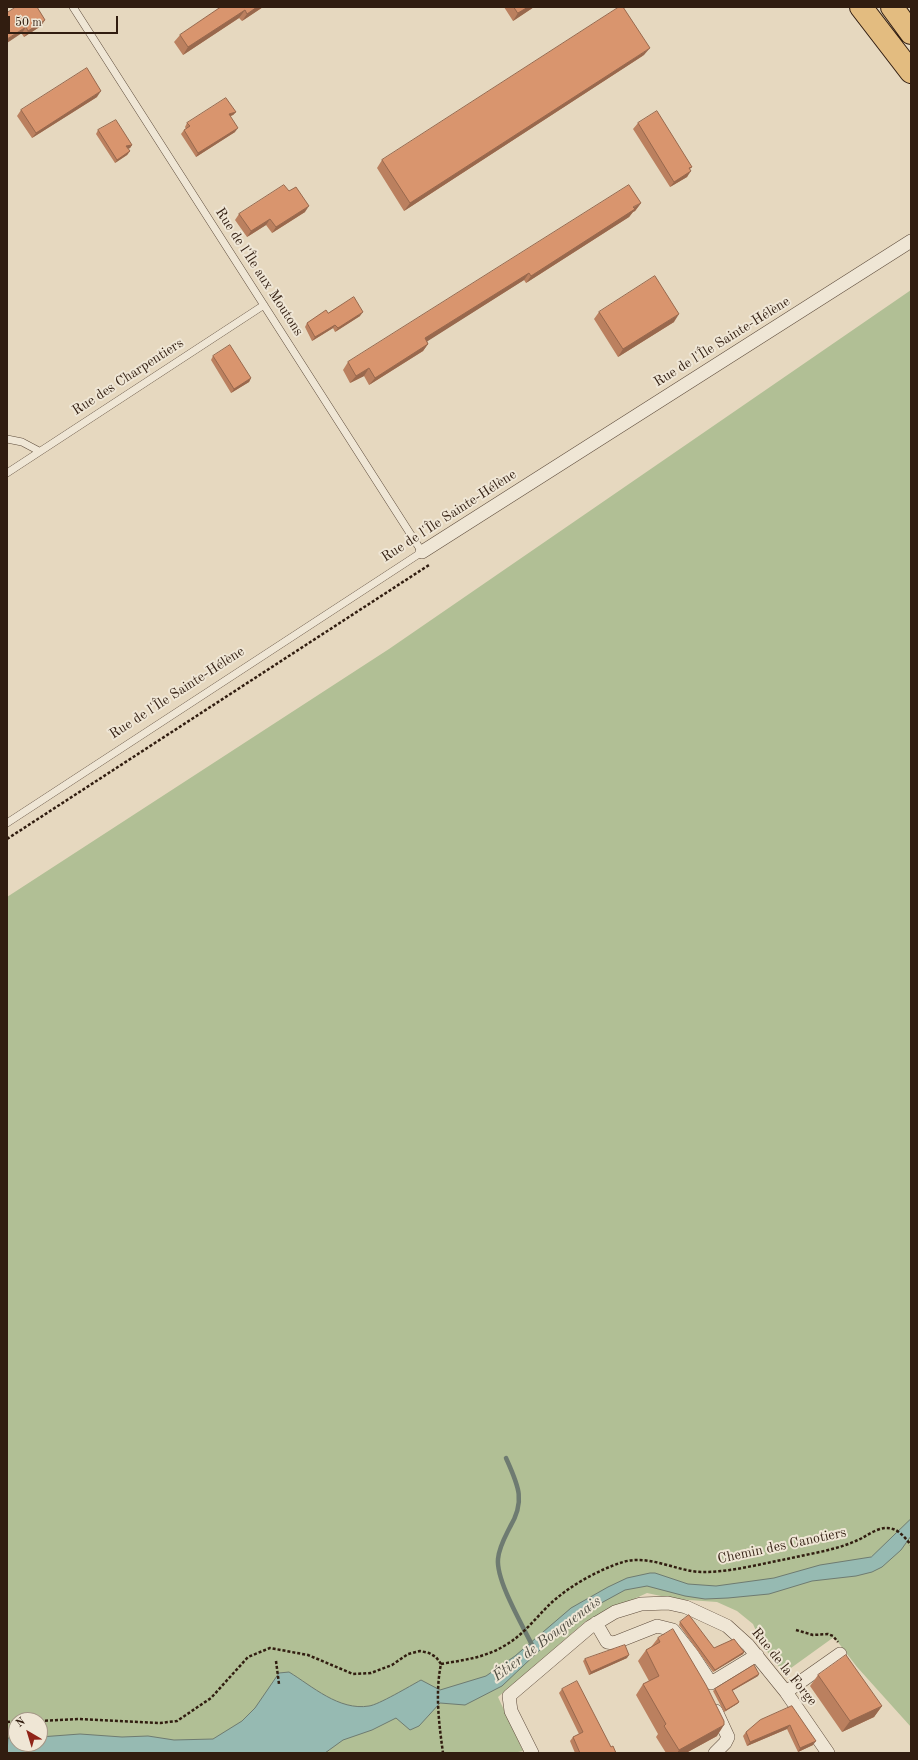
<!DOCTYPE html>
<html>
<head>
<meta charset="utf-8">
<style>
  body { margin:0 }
  #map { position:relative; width:918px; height:1760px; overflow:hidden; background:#e6d8bf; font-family:"Old Standard TT",serif }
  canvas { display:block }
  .frame { position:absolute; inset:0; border:8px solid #311d10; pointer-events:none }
  .north { position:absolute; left:8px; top:1712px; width:40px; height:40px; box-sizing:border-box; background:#efe6d5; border:1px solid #a39686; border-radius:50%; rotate:322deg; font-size:11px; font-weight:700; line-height:16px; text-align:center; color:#311d10 }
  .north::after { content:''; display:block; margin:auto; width:14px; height:18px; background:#8f2418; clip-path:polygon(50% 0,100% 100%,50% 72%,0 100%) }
  .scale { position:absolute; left:8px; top:16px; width:110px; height:18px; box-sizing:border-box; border:2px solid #311d10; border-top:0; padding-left:5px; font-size:12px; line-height:14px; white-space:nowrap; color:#311d10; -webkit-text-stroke:3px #efe6d5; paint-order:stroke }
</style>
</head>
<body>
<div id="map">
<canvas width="918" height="1760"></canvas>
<div class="frame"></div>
<div class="north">N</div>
<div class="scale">50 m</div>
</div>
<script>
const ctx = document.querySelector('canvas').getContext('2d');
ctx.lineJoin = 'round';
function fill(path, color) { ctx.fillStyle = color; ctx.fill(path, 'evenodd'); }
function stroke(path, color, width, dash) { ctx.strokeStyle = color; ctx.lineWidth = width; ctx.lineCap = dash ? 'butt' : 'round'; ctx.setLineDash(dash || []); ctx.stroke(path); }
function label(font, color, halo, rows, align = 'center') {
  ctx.font = font + ' "Old Standard TT",serif'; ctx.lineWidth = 4; ctx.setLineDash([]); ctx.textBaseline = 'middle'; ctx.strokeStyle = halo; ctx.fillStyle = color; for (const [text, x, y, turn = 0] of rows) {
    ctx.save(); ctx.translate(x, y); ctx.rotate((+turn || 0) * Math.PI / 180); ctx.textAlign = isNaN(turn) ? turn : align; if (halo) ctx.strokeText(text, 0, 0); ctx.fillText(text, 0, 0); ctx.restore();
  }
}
const green = new Path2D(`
  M 911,290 L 911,1727 L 857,1667 L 834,1637 L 784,1673 L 758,1640 L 757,1633 L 753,1624 L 737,1611 L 717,1602 L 675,1599 L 647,1593 L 586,1621 L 498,1697 L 523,1751 L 513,1753 L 7,1753 L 7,897 L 389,649 ZM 16,1720 L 40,1720 L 40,1744 L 16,1744 Z`);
const water = new Path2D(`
  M 911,1519 L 911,1536 L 901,1550 L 882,1567 L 872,1572 L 856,1576 L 812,1581 L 769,1594 L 728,1598 L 705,1599 L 685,1596 L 647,1586 L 625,1590 L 603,1602 L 562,1629 L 502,1686 L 465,1705 L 440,1703 L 419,1726 L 410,1730 L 396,1718 L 372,1730 L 343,1740 L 325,1753 L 7,1753 L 8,1738 L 16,1738 L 16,1744 L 40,1744 L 40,1737 L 80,1734 L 122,1737 L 148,1736 L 174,1740 L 213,1739 L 242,1721 L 255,1708 L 279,1673 L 289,1672 C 312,1686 339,1711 369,1706 C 378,1705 410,1686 421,1680 L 440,1690 L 486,1676 L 515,1656 L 571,1608 L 608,1587 L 627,1578 L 650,1573 L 655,1573 L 688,1584 L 716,1586 L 774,1578 L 820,1565 L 871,1557 Z`);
const stream = new Path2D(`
  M 506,1458 C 518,1485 526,1500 510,1527 C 505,1537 499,1547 498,1559 C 496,1581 523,1626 533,1647`);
const path = new Path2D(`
  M 7,839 L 429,565
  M 796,1630 L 813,1635 L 828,1634 L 833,1636 L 838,1642
  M 276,1661 L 279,1684
  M 441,1664 C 463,1660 484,1658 504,1646 C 522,1636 534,1620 548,1606 C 567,1587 598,1570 623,1562 C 650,1554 677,1572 703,1572 C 731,1572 760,1564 787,1559 C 812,1553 839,1550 862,1538 C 871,1533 882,1525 893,1529 C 900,1531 907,1540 911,1545
  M 40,1721 L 79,1719 L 160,1723 L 177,1721 L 211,1698 L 248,1657 L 270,1648 L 308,1655 L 353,1674 L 371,1673 L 392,1665 L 408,1654 L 420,1651 L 429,1653 L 436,1657 L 441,1664 C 435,1693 439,1724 443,1753
  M 7,1722 L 16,1721`);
const lane = new Path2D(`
  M 7,439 L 22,442 L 39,451
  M 7,473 L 264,305
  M 7,823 L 422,552 L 73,7`);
const street = new Path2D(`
  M 422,552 L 911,241
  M 596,1623 L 607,1642 L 614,1643 L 657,1626 L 673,1630 L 692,1654 L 711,1683 L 757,1655
  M 786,1692 L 840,1654
  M 532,1753 L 511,1711 L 509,1696 L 590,1627 L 615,1612 L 641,1604 L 668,1603 L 686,1607 L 727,1626 L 748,1645 L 786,1692 L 828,1753
  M 715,1753 L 725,1743 L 728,1737 L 716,1711`);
const highway = new Path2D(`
  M 861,7 L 911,72
  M 892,7 L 911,33`);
const wall = new Path2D(`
  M 221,7 L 263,7 L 242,21 L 239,18 L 183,55 L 174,42 L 180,35 Z
  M 504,7 L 534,7 L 513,21 Z
  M 7,13 L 41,26 L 24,37 Z
  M 644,55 L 404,211 L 377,168 L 382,160 Z
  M 97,97 L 32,138 L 17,116 L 21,110 Z
  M 236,112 L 233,115 L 230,116 L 235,132 L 196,157 L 181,134 L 184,130 L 186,129 L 185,127 L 187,123 Z
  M 638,123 L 692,167 L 690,169 L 687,177 L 670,187 L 633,129 Z
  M 98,130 L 132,145 L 130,148 L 128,149 L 130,151 L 127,155 L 115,163 L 96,134 Z
  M 289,191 L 305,212 L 272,233 L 266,225 L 247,237 L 235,220 L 239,214 Z
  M 641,203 L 635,211 L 633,212 L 629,217 L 526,283 L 524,280 L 427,341 L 428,344 L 423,351 L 369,385 L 364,376 L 350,383 L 343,370 L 348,362 Z
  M 599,312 L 674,322 L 618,357 L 594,319 Z
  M 328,313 L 360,316 L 335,332 L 333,328 L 312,341 L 305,327 L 307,323 Z
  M 213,356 L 251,378 L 249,382 L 231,393 L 211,360 Z
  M 680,1622 L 714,1648 L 744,1652 L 743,1654 L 713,1672 L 679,1625 Z
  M 658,1638 L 717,1736 L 686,1753 L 666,1753 L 656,1737 L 658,1734 L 636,1695 L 643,1684 L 649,1681 L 638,1661 L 646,1650 L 651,1647 Z
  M 627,1658 L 589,1675 L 583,1661 L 585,1659 Z
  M 818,1675 L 882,1706 L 874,1717 L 842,1732 L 810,1686 Z
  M 758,1676 L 732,1691 L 739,1702 L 737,1704 L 724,1712 L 713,1691 L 715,1689 Z
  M 562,1689 L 611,1747 L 616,1753 L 575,1753 L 570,1741 L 573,1737 L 579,1734 L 559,1693 Z
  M 792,1706 L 813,1745 L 798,1752 L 787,1729 L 747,1746 L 743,1736 L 746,1732 Z`);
const shadedWall = new Path2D(`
  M 257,7 L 263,7 L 242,21 L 247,14 Z
  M 528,7 L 534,7 L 513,21 L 518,13 Z
  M 245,10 L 239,18 L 183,55 L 188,47 Z
  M 45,20 L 41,26 L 24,37 L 28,31 Z
  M 26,27 L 22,33 L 7,43 L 7,39 Z
  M 650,48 L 644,55 L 404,211 L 410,203 Z
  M 101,91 L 97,97 L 32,138 L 36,133 Z
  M 236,112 L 233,115 L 226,118 L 229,114 Z
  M 238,128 L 235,132 L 196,157 L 198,153 Z
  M 132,145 L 130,148 L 123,150 L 126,146 Z
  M 130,151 L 127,155 L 115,163 L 117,160 Z
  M 691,171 L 687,177 L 670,187 L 674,182 Z
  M 641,203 L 635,211 L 633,212 L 629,217 L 526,283 L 531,276 Z
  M 309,206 L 305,212 L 272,233 L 276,227 Z
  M 270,219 L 266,225 L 247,237 L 251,231 Z
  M 529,273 L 524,280 L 420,346 L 425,338 Z
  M 363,312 L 360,316 L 335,332 L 338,328 Z
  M 679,314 L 674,322 L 618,357 L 623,349 Z
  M 335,325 L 333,328 L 312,341 L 315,337 Z
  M 428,344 L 423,351 L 369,385 L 375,378 Z
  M 369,368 L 364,376 L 350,383 L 356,376 Z
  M 251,378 L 249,382 L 231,393 L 234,389 Z
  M 744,1652 L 743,1654 L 713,1672 L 715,1670 Z
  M 629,1655 L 627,1658 L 589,1675 L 591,1672 Z
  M 759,1674 L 758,1676 L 730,1692 L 732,1690 Z
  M 739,1702 L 737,1704 L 724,1712 L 726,1710 Z
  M 882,1706 L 874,1717 L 842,1732 L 850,1721 Z
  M 724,1725 L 717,1736 L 686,1753 L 677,1753 L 679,1750 Z
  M 790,1725 L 787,1729 L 747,1746 L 750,1742 Z
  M 816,1741 L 813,1745 L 798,1752 L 800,1748 Z`);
const building = new Path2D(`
  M 16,7 L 37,7 L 45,20 L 28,31 L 26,27 L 7,39 L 7,13 Z
  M 221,7 L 257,7 L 247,14 L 245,10 L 188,47 L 180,35 Z
  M 514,7 L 528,7 L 518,13 Z
  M 619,7 L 623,7 L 650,48 L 410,203 L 382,160 Z
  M 87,68 L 101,91 L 36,133 L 21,110 Z
  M 226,98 L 236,112 L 229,114 L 238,128 L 198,153 L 184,130 L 190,126 L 187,123 Z
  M 657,111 L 692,167 L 689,168 L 691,171 L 674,182 L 638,123 Z
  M 116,120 L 132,145 L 126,146 L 130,151 L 117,160 L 98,130 Z
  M 284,185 L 289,191 L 296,187 L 309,206 L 276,227 L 270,219 L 251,231 L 239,214 Z
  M 629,185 L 641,203 L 633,207 L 635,209 L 531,276 L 529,273 L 425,338 L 428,344 L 375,378 L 369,368 L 356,376 L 348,362 Z
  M 655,276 L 679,314 L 623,349 L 599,312 Z
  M 354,297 L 363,312 L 338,328 L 335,325 L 315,337 L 307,323 L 326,310 L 328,313 Z
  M 230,345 L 251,378 L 234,389 L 213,356 Z
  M 689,1615 L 714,1648 L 734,1639 L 744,1652 L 715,1670 L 680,1622 Z
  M 673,1629 L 706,1685 L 724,1721 L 724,1725 L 679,1750 L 664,1726 L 666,1724 L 643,1684 L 659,1676 L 646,1650 L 660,1642 L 658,1638 Z
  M 625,1645 L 629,1655 L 591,1672 L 585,1659 Z
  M 846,1655 L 882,1706 L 850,1721 L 818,1675 Z
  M 754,1665 L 759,1674 L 732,1690 L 739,1702 L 726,1710 L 715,1689 Z
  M 577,1681 L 611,1747 L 613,1746 L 616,1753 L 580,1753 L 573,1737 L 583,1732 L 562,1689 Z
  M 792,1706 L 816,1741 L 800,1748 L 790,1725 L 750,1742 L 746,1732 L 760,1720 Z`);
const streetNames = [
  ["Rue de l'Île aux Moutons",259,272,57],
  ["Rue de l'Île Sainte-Hélène",722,342,-32],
  ["Rue des Charpentiers",128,377,-33],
  ["Rue de l'Île Sainte-Hélène",449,516,-33],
  ["Rue de l'Île Sainte-Hélène",177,693,-33],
  ["Chemin des Canotiers",782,1546,-12],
  ["Rue de la Forge",784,1667,51]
];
const waterNames = [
  ["Étier de Bouguenais",547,1639,-37]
];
fill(green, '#b1bf95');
fill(water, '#96bab2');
stroke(water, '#6e7b71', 1);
stroke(stream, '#6e7b71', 4.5);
stroke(lane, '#5e4c3c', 8);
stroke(street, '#5e4c3c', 14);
stroke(highway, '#311d10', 24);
stroke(path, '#311d10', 2.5, [3, 2]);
stroke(lane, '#efe6d5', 7);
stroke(street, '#efe6d5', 13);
stroke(highway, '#e3bc80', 22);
fill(wall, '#bb805f');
fill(shadedWall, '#98684d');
fill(building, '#d9956e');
stroke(building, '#98684d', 1);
label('14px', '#311d10', '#efe6d5', streetNames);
label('italic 15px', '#4f4c41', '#efe6d5', waterNames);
</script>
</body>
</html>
